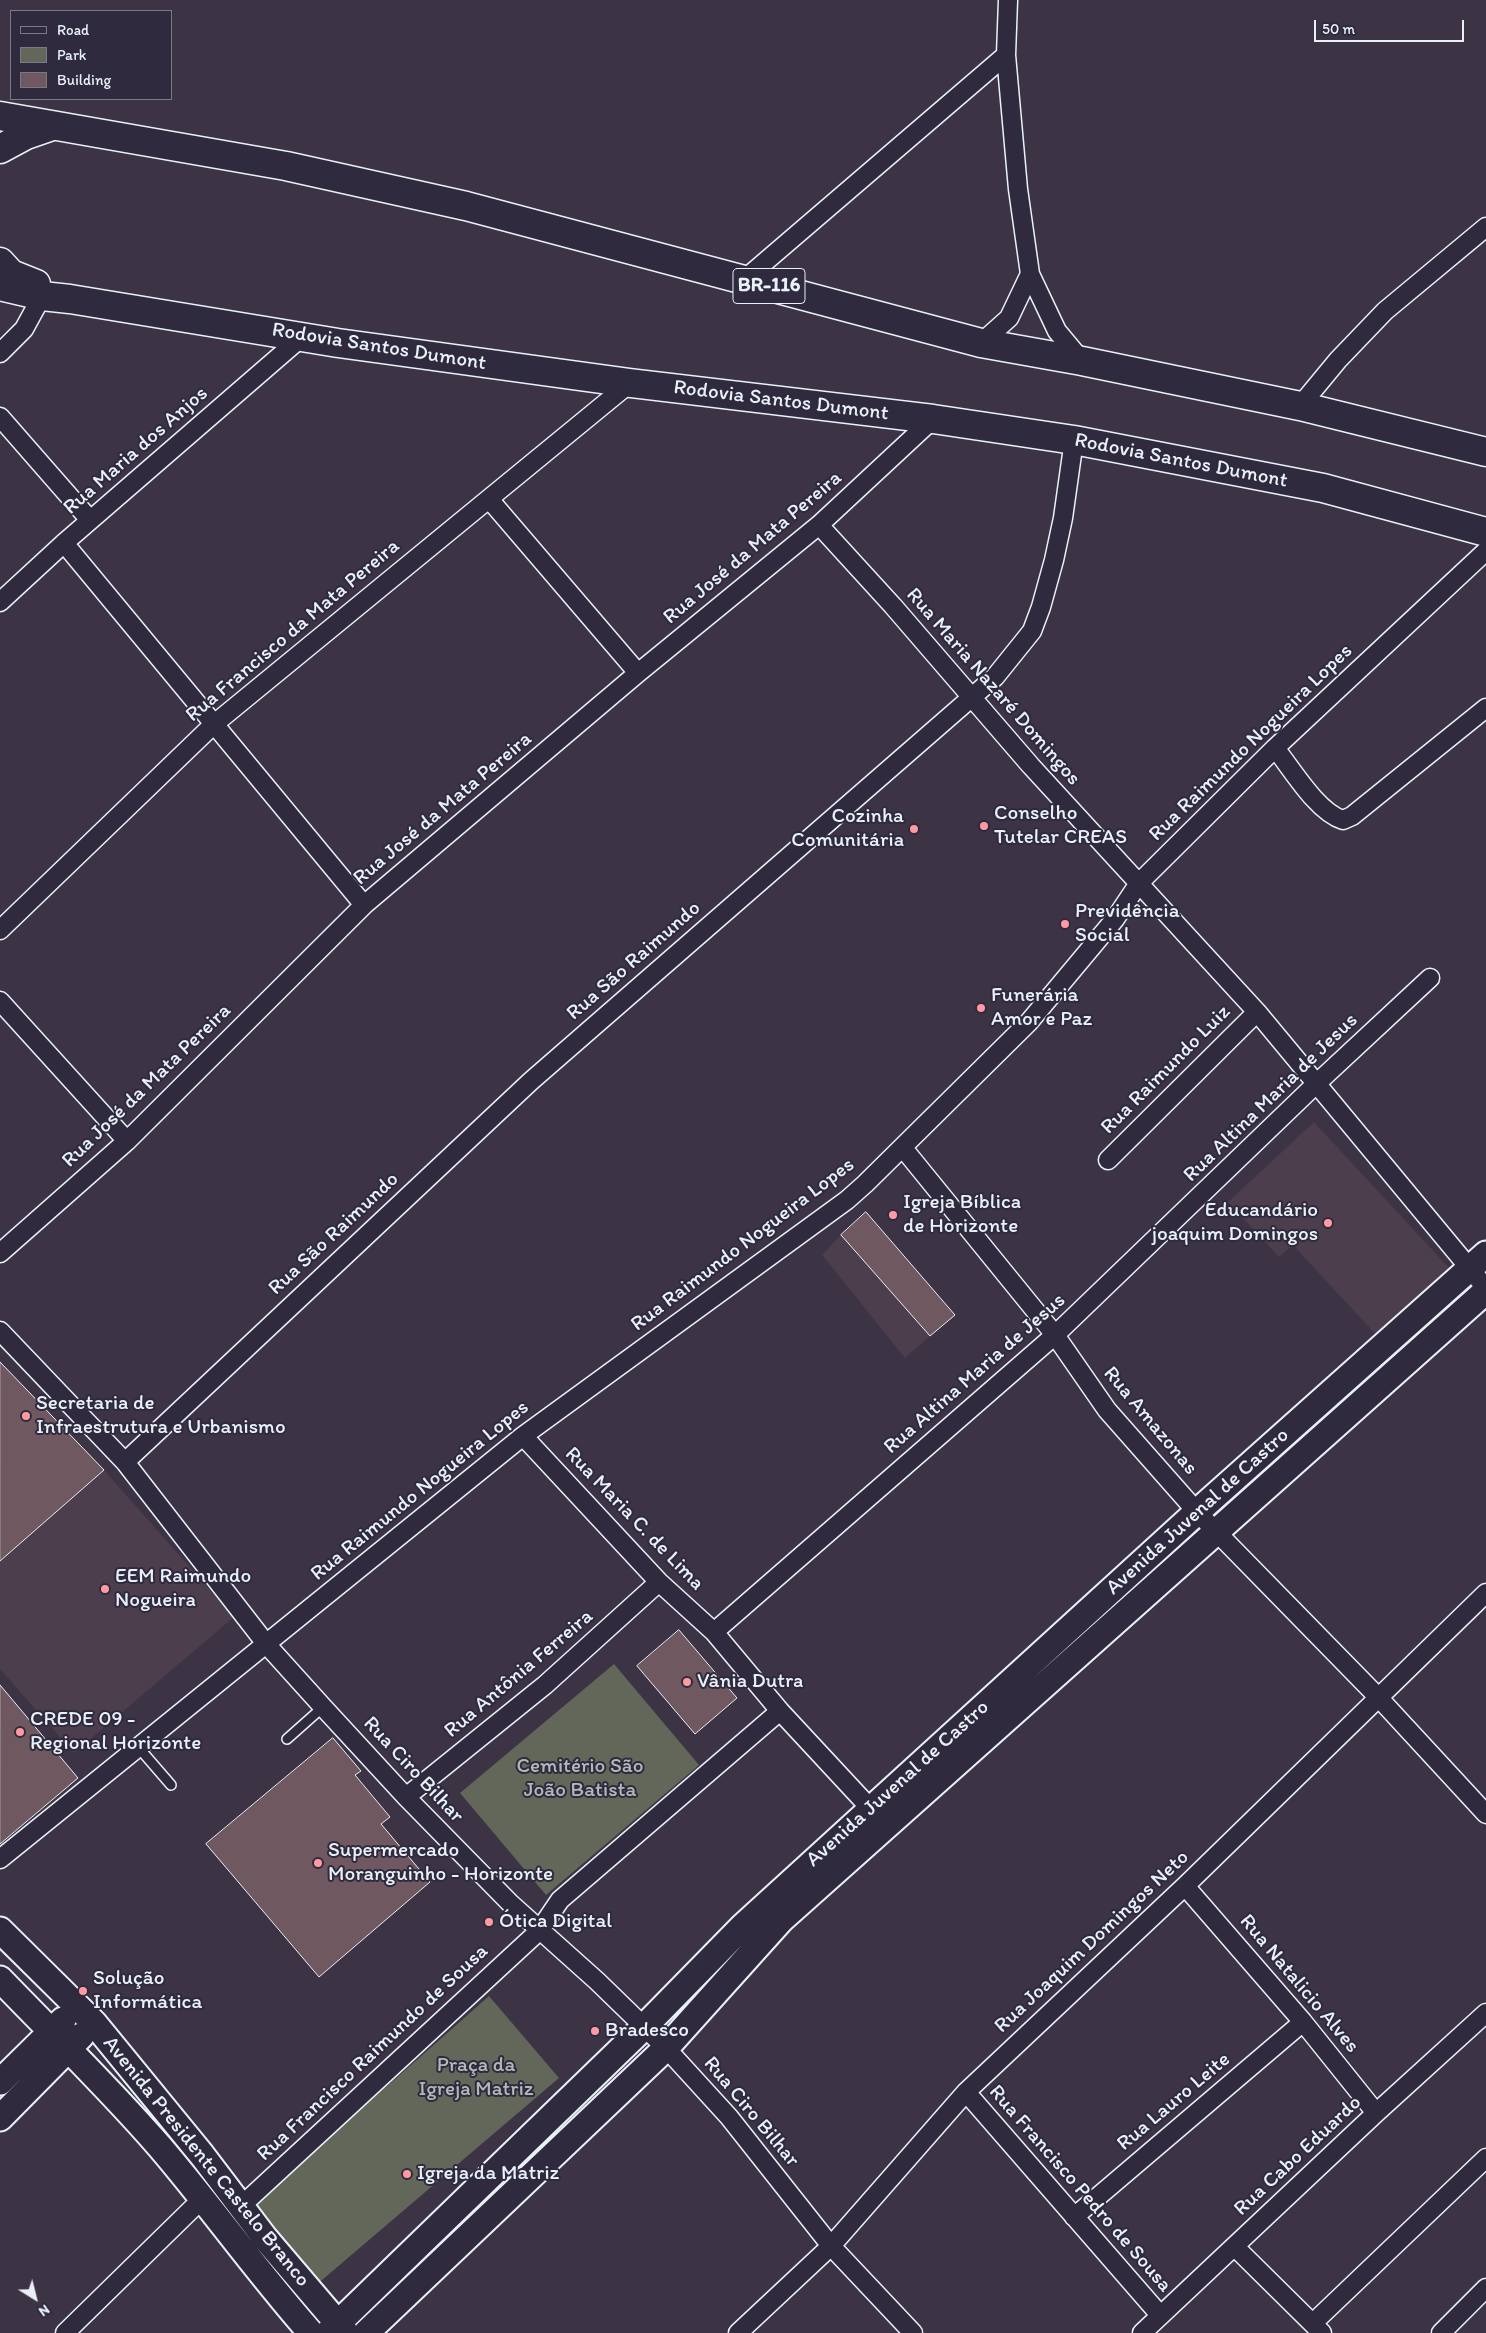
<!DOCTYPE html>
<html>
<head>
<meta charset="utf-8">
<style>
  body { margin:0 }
  #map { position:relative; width:1486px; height:2333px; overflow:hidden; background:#3c3344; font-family:Itim,sans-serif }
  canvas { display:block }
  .legend { position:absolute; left:10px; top:10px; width:162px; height:90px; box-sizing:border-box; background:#2f2a3d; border:1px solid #797a88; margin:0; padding:6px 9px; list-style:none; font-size:15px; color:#e8f1f8 }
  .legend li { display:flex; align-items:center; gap:10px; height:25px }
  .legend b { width:25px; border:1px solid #797a88 }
  .north { position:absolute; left:10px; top:2273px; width:50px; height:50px; -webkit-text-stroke:4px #2f2a3d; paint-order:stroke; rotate:144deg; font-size:14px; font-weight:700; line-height:20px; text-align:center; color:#e8f1f8 }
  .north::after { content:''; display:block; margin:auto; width:18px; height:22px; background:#e8f1f8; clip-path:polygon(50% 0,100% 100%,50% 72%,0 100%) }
  .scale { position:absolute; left:1314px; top:20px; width:150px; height:22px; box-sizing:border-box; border:2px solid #e8f1f8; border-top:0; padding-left:6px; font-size:15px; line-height:18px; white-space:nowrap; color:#e8f1f8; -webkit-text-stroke:4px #2f2a3d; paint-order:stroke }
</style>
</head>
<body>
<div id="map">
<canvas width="1486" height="2333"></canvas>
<ul class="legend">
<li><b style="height:6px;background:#2f2a3d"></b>Road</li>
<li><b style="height:14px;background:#62675a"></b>Park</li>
<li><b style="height:14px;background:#705861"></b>Building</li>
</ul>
<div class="north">N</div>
<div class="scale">50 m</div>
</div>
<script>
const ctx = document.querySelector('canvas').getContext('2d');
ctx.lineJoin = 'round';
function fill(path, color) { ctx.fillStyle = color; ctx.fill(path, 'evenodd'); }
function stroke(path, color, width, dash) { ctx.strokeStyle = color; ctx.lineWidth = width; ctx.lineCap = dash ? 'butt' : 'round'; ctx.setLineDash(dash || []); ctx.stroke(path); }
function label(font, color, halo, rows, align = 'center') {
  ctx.font = font + ' Itim,sans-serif'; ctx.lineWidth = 4; ctx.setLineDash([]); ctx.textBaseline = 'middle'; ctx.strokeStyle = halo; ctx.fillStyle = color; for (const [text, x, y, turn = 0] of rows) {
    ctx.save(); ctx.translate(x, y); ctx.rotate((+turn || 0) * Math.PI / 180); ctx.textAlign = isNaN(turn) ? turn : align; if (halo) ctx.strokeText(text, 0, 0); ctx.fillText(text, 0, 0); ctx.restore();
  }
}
const built = new Path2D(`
  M 1314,1122 L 1451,1270 L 1378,1337 L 1293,1245 L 1279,1257 L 1228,1202 Z
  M 841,1235 L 930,1336 L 905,1358 L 822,1255 Z
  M 104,1470 L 234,1617 L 74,1753 L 0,1669 L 0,1561 Z`);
const green = new Path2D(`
  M 614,1664 L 699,1765 L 546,1895 L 460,1793 Z
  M 489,1996 L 559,2078 L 315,2286 L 255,2203 Z`);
const building = new Path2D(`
  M 866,1212 L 955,1315 L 930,1336 L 841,1235 Z
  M 0,1362 L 104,1470 L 0,1561 Z
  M 679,1630 L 737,1698 L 695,1734 L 637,1666 Z
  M 0,1685 L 78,1778 L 0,1844 Z
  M 333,1738 L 361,1771 L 355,1775 L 390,1817 L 381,1824 L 430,1882 L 319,1977 L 206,1844 Z`);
const lane = new Path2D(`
  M 287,1739 L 323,1707
  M 139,1748 L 171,1785`);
const street = new Path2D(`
  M 1008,0 L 1006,55 L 1018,189 L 1030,274 L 1057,331 L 1082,361
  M 745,279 L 1006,55
  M 981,343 L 1009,318 L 1030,274
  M 0,353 L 24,329 L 42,296
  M 1300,406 L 1338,360 L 1385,311 L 1486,227
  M 0,417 L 90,520
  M 489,499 L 638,673
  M 819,525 L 893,606 L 1031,766 L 1257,1012 L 1486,1288
  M 64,543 L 364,905
  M 0,602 L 64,543 L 303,336
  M 1275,748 C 1292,769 1317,812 1343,820 L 1352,816 L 1486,708
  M 0,930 L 213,725 L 630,383
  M 0,1001 L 127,1141
  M 903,1148 L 1055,1335 L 1107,1410 L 1197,1512 L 1378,1697 L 1486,1814
  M 1108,1160 L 1257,1012
  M 0,1253 L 127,1141 L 364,905 L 638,673 L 819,525 L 933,419
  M 0,1331 L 125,1462 L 267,1645 L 323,1707 L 406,1797 L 511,1904 L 597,1981 L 666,2048 L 729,2117 L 831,2246 L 913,2333
  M 523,1436 L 659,1582 L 714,1632 L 780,1711 L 871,1809
  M 125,1462 L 531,1081 L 995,677 L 1032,631 L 1041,607 L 1054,560 L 1063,518 L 1074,440
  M 714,1632 L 1055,1335 L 1316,1084 L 1430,978
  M 406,1797 L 545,1685 L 659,1582
  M 0,1859 L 523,1436 L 847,1200 L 865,1184 L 1029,1022 L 1115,919 L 1139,883 L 1275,748 L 1486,551
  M 1185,1886 L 1303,2022 L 1376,2113
  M 966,2092 L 1160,2315
  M 240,2207 L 539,1931 L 560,1900 L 780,1711
  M 1074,2217 L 1303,2022
  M 1235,2247 L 1322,2333
  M 1313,2323 L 1486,2158
  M 65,2333 L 202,2199
  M 738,2333 L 831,2246 L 966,2092 L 1185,1886 L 1486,1593
  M 1142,2333 L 1376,2113 L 1486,2013
  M 1441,2333 L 1486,2288`);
const secondary = new Path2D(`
  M 0,1930 L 94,2023 L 202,2155 L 265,2238 L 346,2333
  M 0,1979 C 54,2035 109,2088 160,2147 C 212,2208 258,2273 311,2333
  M 0,2082 L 63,2020
  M 0,2118 L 81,2036
  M 328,2333 L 644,2027 L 743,1926 L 1197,1512 L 1486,1254
  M 366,2333 L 666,2048 L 781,1920 L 1486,1291`);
const highway = new Path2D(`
  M 0,116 L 286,166 L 466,206 L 981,343 L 1082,361 L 1300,406 L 1486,452
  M 0,149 L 26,135 L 52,126
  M 0,262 L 11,274 L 36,284
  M 0,286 L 42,296 L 70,299 L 338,343 L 630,383 L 933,419 L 1074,440 L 1323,488 L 1486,532`);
const markers = [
  [984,826,5,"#ff9aa2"],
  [914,829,5,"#ff9aa2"],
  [1065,924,5,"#ff9aa2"],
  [981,1008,5,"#ff9aa2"],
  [893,1215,5,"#ff9aa2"],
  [1328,1223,5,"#ff9aa2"],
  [26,1416,5,"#ff9aa2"],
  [105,1589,5,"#ff9aa2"],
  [687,1682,5,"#ff9aa2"],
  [20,1732,5,"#ff9aa2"],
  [318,1863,5,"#ff9aa2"],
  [489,1922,5,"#ff9aa2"],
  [83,1991,5,"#ff9aa2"],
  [595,2031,5,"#ff9aa2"],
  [407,2174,5,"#ff9aa2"]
];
const shields = [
  [769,286,72]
];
const shieldNames = [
  ["BR-116",769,286]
];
const streetNames = [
  ["Rodovia Santos Dumont",379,347,9],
  ["Rodovia Santos Dumont",781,401,7],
  ["Rua Maria dos Anjos",136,451,-41],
  ["Rodovia Santos Dumont",1181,461,11],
  ["Rua José da Mata Pereira",753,548,-40],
  ["Rua Francisco da Mata Pereira",293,631,-40],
  ["Rua Maria Nazaré Domingos",993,687,49],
  ["Rua Raimundo Nogueira Lopes",1251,743,-44],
  ["Rua José da Mata Pereira",443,809,-40],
  ["Rua São Raimundo",634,961,-41],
  ["Rua Raimundo Luiz",1166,1070,-45],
  ["Rua José da Mata Pereira",147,1086,-44],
  ["Rua Altina Maria de Jesus",1271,1098,-44],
  ["Rua São Raimundo",334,1234,-43],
  ["Rua Raimundo Nogueira Lopes",743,1245,-37],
  ["Rua Altina Maria de Jesus",975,1374,-41],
  ["Rua Amazonas",1150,1421,50],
  ["Rua Raimundo Nogueira Lopes",420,1491,-39],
  ["Avenida Juvenal de Castro",1198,1512,-42],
  ["Rua Maria C. de Lima",634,1519,46],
  ["Rua Antônia Ferreira",519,1674,-40],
  ["Rua Ciro Bilhar",413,1770,47],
  ["Avenida Juvenal de Castro",898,1784,-42],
  ["Rua Joaquim Domingos Neto",1092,1942,-43],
  ["Rua Natalicio Alves",1299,1984,50],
  ["Rua Francisco Raimundo de Sousa",373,2053,-43],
  ["Rua Lauro Leite",1174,2102,-40],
  ["Rua Ciro Bilhar",751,2112,50],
  ["Rua Cabo Eduardo",1298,2156,-43],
  ["Avenida Presidente Castelo Branco",206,2162,51],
  ["Rua Francisco Pedro de Sousa",1080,2189,49]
];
const poiNames = [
  ["Conselho",994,814],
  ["Tutelar CREAS",994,838],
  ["Cozinha",904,817,"right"],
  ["Comunitária",904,841,"right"],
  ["Previdência",1075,912],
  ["Social",1075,936],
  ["Funerária",991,996],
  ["Amor e Paz",991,1020],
  ["Igreja Bíblica",903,1203],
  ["de Horizonte",903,1227],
  ["Educandário",1318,1211,"right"],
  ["joaquim Domingos",1318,1235,"right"],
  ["Secretaria de",36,1404],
  ["Infraestrutura e Urbanismo",36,1428],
  ["EEM Raimundo",115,1577],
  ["Nogueira",115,1601],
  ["Vânia Dutra",697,1682],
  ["CREDE 09 -",30,1720],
  ["Regional Horizonte",30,1744],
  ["Supermercado",328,1851],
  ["Moranguinho - Horizonte",328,1875],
  ["Ótica Digital",499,1922],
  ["Solução",93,1979],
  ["Informática",93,2003],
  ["Bradesco",605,2031],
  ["Igreja da Matriz",417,2174]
];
const parkNames = [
  ["Cemitério São",580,1767],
  ["João Batista",580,1791],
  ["Praça da",476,2066],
  ["Igreja Matriz",476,2090]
];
fill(built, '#4c3e4d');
fill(green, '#62675a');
fill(building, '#705861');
stroke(building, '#e8f1f8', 1);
stroke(lane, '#e8f1f8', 12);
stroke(street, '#e8f1f8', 21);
stroke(secondary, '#e8f1f8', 29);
stroke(highway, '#e8f1f8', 31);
stroke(lane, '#2f2a3d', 9);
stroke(street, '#2f2a3d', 18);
stroke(secondary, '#2f2a3d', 25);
stroke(highway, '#2f2a3d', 28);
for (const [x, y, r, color] of markers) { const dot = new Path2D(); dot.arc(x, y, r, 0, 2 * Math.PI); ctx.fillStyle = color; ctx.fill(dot); stroke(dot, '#2f2a3d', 2); }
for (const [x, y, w] of shields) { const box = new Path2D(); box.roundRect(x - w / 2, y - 17.5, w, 35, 4); ctx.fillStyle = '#2f2a3d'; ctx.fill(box); stroke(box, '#e8f1f8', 1); }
label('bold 20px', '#e8f1f8', null, shieldNames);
label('21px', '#e8f1f8', '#2f2a3d', streetNames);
label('21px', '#e8f1f8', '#2f2a3d', poiNames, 'left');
label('21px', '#b2bab9', '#2f2a3d', parkNames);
</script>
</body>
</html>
